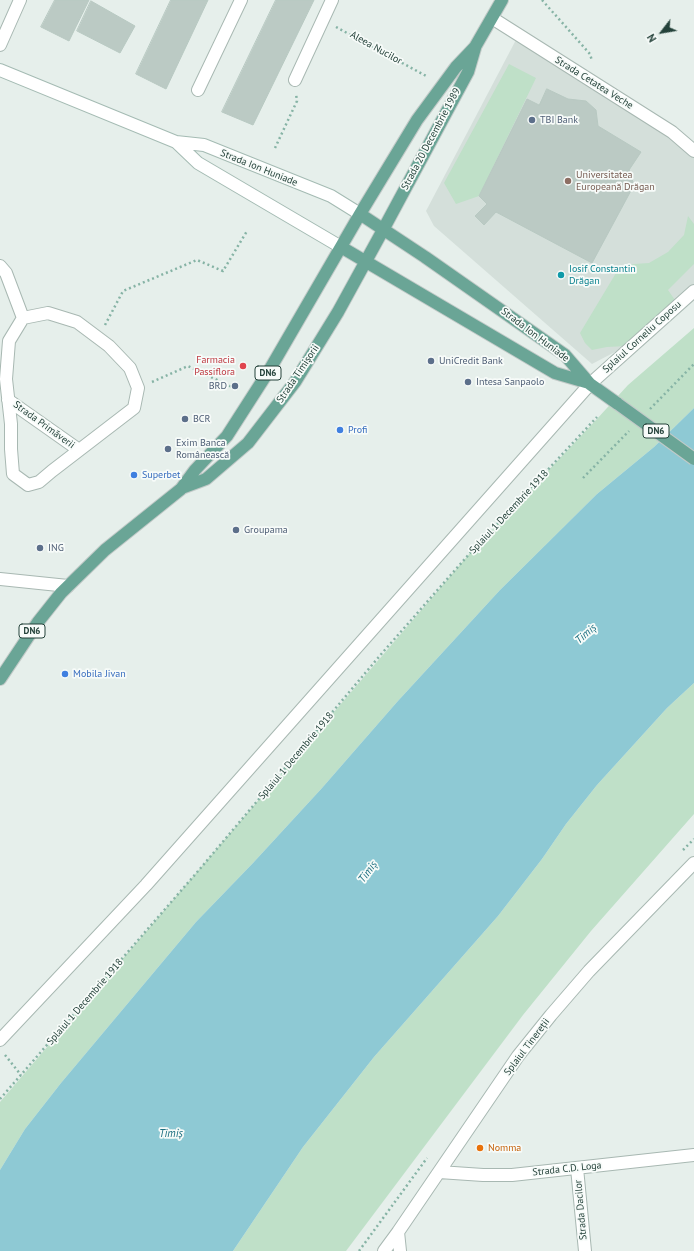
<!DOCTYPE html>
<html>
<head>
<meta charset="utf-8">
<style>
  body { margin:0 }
  #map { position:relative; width:694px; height:1251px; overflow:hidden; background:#e6efeb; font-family:"PT Sans",sans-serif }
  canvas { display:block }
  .north { position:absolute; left:642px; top:12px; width:40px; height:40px; -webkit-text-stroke:3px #f7fbf9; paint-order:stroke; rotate:239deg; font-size:11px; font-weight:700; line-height:16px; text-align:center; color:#24423a }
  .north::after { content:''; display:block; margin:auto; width:14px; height:18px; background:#24423a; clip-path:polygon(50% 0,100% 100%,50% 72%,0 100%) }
</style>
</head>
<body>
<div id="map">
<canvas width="694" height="1251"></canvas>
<div class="north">N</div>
</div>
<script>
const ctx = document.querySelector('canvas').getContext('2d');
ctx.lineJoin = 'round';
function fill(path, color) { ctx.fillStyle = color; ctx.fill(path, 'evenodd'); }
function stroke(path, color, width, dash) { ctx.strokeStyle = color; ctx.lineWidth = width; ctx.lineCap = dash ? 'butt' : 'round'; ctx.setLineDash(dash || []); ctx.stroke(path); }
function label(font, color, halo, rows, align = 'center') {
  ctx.font = font + ' "PT Sans",sans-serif'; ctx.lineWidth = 3.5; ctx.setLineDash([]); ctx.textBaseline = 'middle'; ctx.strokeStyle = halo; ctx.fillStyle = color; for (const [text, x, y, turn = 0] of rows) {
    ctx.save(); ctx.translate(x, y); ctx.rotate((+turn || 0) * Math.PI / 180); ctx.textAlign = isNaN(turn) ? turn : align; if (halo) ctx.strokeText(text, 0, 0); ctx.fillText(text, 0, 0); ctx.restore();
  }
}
const built = new Path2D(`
  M 518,36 L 694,151 L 694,285 L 677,303 L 632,343 L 592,364 L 434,226 L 426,211 Z`);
const green = new Path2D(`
  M 509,64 L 536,78 L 479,196 L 456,204 L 444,183 Z
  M 688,216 L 694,224 L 694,264 L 668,290 L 677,303 L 627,346 L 607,347 L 592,350 L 585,343 L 580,333 L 619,268 L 634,264 L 649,263 L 668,252 L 684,235 Z
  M 694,328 L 694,408 L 654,447 L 597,494 L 500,590 L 397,702 L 322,788 L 253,863 L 196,922 L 61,1083 L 25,1129 L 0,1170 L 0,1102 L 471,552 L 596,420 L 628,385 Z
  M 694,683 L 694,814 L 591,931 L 523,1015 L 346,1251 L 233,1251 L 303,1147 L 374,1057 L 498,916 L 542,859 L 566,824 L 597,785 L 667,708 Z`);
const water = new Path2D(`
  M 694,408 L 694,683 L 667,708 L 597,785 L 566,824 L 542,859 L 498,916 L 374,1057 L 303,1147 L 233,1251 L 0,1251 L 0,1170 L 25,1129 L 61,1083 L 196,922 L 253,863 L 322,788 L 397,702 L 500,590 L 597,494 L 654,447 Z`);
const building = new Path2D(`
  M 55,0 L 89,0 L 69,41 L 41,27 Z
  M 171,0 L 208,0 L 166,89 L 136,74 Z
  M 276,0 L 314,0 L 253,125 L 222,112 Z
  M 91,1 L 135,26 L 120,53 L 77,31 Z
  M 547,89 L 568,99 L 586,101 L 596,110 L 598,126 L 641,152 L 629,170 L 634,185 L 592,263 L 496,212 L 484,225 L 475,216 L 487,204 L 479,196 L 527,99 L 539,105 Z`);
const path = new Path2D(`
  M 542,0 L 590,54 L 592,61
  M 336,27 L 428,77
  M 275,148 L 297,101 L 296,94
  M 105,325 L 123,291 L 197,260 L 223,271 L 247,231
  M 152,382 L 188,366 L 232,387
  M 650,409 L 694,364
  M 583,478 L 629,431
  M 683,850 L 694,839
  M 5,1055 L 21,1075
  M 0,1099 L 199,870 L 383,652 L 471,552 L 597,417
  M 359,1251 L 427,1158`);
const street = new Path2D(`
  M 492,18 L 672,132 L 694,151
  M 0,45 L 20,0
  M 295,80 L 332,0
  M 198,90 L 241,0
  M 0,266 L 6,273 L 23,318
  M 48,313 L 77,322 L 109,346 L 130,368 L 138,388 L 134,408 L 52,471 L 39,482 L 28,485 L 13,474 L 11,449 L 11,424 L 6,379 L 9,341 L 23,318 Z
  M 8,400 L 79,450
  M 0,579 L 68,586
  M 0,1040 L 146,885 L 590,384 L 694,291
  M 577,1168 L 585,1251
  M 439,1172 L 483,1175 L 512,1175 L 694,1155
  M 398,1232 L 400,1251
  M 384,1251 L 398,1232 L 518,1056 L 551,1015 L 589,971 L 694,863`);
const secondary = new Path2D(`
  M 0,70 L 176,142 L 204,145 L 331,196 L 360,214
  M 176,142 L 198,163 L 341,247`);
const primary = new Path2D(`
  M 360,214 L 425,257 L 565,355 L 590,384 L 618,404
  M 341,247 L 555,373 L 589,383
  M 182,488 L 206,479 L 248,443 L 295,382 L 338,312 L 383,230 L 468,72 L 475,48
  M 0,679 L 38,622 L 61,593 L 105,550 L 181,489 L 195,470 L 227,436 L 270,369 L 360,214 L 417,120 L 456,67 L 475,47 L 502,0`);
const primaryBridge = new Path2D(`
  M 618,404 L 694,459`);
const markers = [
  [532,120,4,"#5c6f8a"],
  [568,181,4,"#8d6e63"],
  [561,275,4,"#0f9aa8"],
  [431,361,4,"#5c6f8a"],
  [243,366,4,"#e0444e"],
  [468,382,4,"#5c6f8a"],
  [235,386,4,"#5c6f8a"],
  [185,419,4,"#5c6f8a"],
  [340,430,4,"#3f7fe0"],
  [168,449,4,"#5c6f8a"],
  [134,475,4,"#3f7fe0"],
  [236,530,4,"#5c6f8a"],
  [40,548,4,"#5c6f8a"],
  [65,674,4,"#3f7fe0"],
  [480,1148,4,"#e8710a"]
];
const shields = [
  [268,373,26],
  [656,431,26],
  [32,631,26]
];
const shieldNames = [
  ["DN6",268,373],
  ["DN6",656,431],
  ["DN6",32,631]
];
const streetNames = [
  ["Aleea Nucilor",376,48,29],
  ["Strada Cetatea Veche",594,83,32],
  ["Strada 20 Decembrie 1989",431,139,-62],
  ["Strada Ion Huniade",259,168,22],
  ["Strada Ion Huniade",535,335,37],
  ["Splaiul Corneliu Coposu",642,337,-42],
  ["Strada Timișorii",298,374,-56],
  ["Strada Primăverii",44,425,36],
  ["Splaiul 1 Decembrie 1918",509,512,-47],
  ["Splaiul 1 Decembrie 1918",296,756,-50],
  ["Splaiul 1 Decembrie 1918",85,1002,-49],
  ["Splaiul Tinereții",527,1047,-53],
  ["Strada C.D. Loga",567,1169,-6],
  ["Strada Dacilor",581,1210,-95]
];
const serviceNames = [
  ["TBI Bank",540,120],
  ["UniCredit Bank",439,361],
  ["Intesa Sanpaolo",476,382],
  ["BRD",227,386,"right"],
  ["BCR",193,419],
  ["Exim Banca",176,443],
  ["Românească",176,455],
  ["Groupama",244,530],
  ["ING",48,548]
];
const educationNames = [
  ["Universitatea",576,175],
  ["Europeană Drăgan",576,187]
];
const cultureNames = [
  ["Iosif Constantin",569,269],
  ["Drăgan",569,281]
];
const healthNames = [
  ["Farmacia",235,360],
  ["Passiflora",235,372]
];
const shopNames = [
  ["Profi",348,430],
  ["Superbet",142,475],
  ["Mobila Jivan",73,674]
];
const foodNames = [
  ["Nomma",488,1148]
];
const waterNames = [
  ["Timiș",586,634,-41],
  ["Timiș",368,872,-54],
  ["Timiș",171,1134]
];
fill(built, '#d4dfda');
fill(green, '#bfe0c8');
fill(water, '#8ec9d4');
fill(building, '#bbcac4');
stroke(building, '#b8c9c2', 1);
stroke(street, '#a8b8b2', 14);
stroke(secondary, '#a4bbb3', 14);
stroke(primary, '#c2cac8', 14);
stroke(path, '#86b3a5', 2.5, [2, 3]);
stroke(street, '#fff', 12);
stroke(secondary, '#fff', 12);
stroke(primary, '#6aa596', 12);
stroke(primaryBridge, '#c2cac8', 14, []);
stroke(primaryBridge, '#6aa596', 12);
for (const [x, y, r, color] of markers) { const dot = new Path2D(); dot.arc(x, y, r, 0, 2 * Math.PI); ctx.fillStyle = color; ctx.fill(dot); stroke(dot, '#f7fbf9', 1.5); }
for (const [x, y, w] of shields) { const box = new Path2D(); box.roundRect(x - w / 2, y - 7, w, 14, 3); ctx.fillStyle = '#f7fbf9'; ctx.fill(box); stroke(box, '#24423a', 1); }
label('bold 9px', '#24423a', null, shieldNames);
label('10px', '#24423a', '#f7fbf9', streetNames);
label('10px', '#4e5e75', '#f7fbf9', serviceNames, 'left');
label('10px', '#785e54', '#f7fbf9', educationNames, 'left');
label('10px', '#0d838f', '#f7fbf9', cultureNames, 'left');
label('10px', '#be3a42', '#f7fbf9', healthNames, 'right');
label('10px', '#366cbe', '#f7fbf9', shopNames, 'left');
label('10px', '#c56008', '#f7fbf9', foodNames, 'left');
label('italic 11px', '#1c6f80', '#f7fbf9', waterNames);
</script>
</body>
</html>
